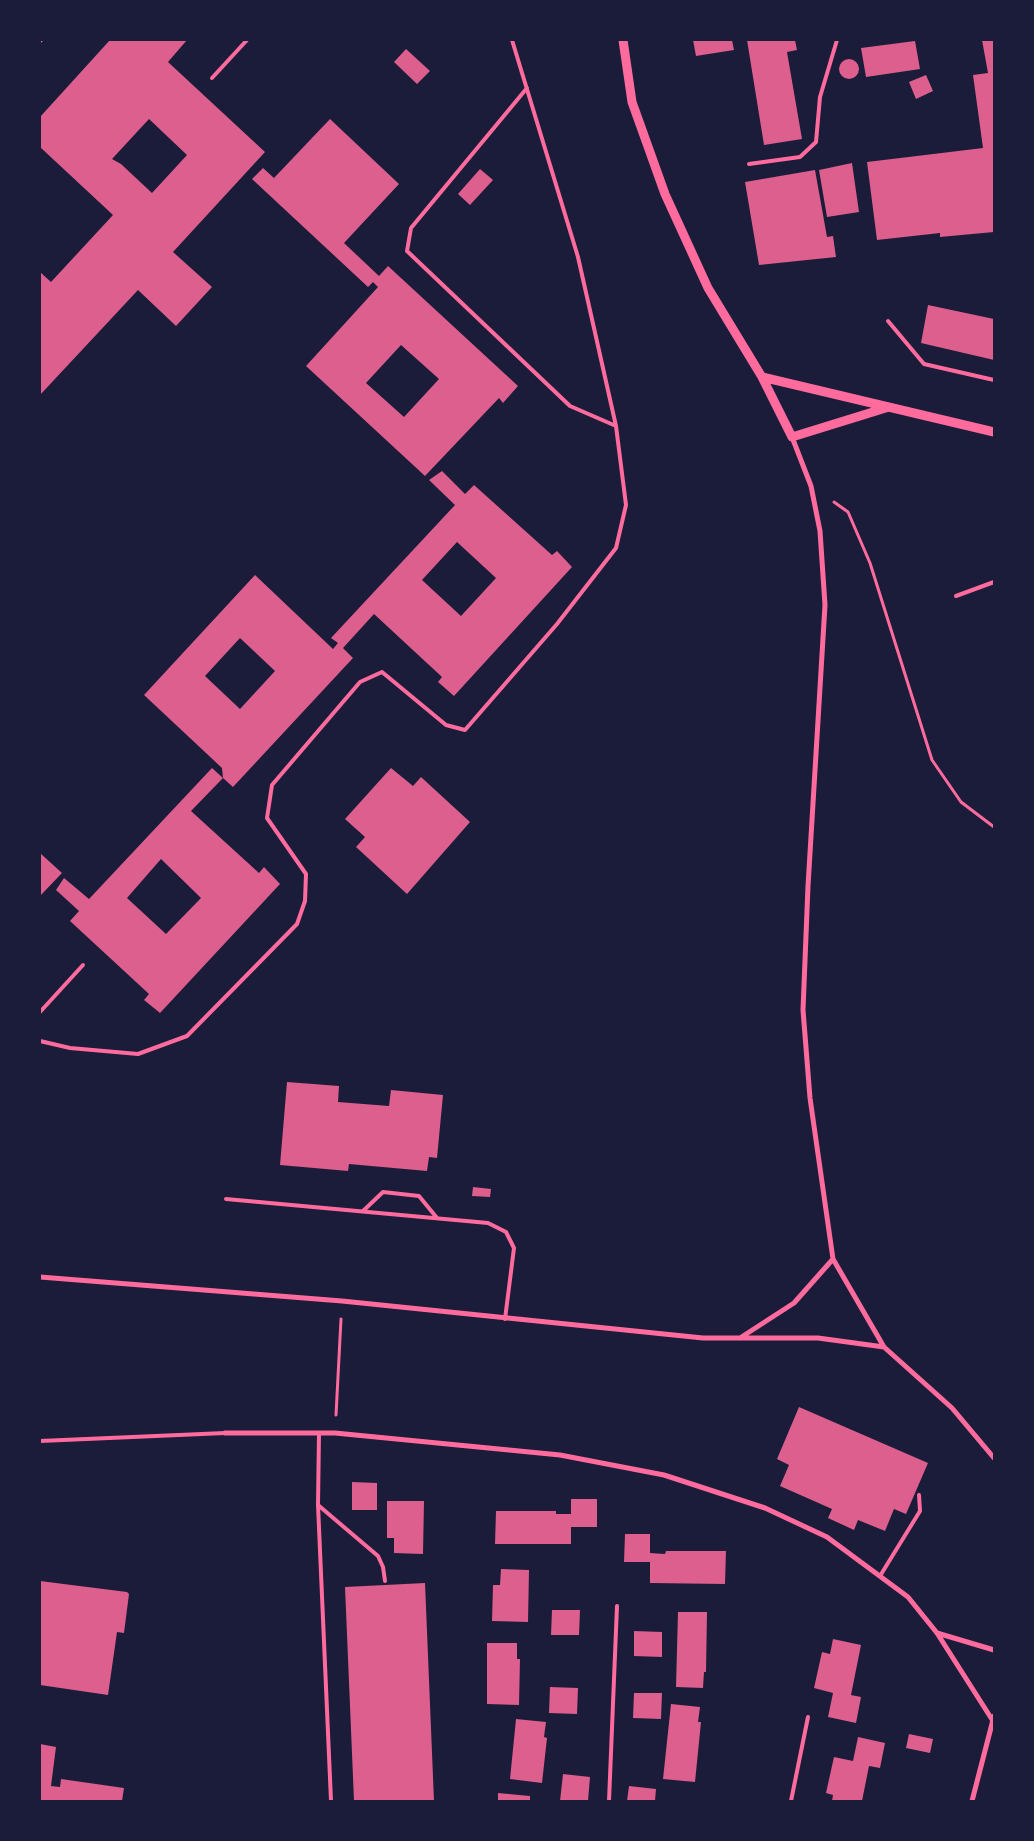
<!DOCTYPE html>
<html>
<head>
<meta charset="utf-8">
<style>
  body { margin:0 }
  #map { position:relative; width:1034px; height:1841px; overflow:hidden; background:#1b1b3a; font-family:Raleway,sans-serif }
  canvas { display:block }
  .frame { position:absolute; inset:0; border:41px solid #1b1b3a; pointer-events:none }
</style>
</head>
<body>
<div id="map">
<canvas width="1034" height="1841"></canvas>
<div class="frame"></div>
</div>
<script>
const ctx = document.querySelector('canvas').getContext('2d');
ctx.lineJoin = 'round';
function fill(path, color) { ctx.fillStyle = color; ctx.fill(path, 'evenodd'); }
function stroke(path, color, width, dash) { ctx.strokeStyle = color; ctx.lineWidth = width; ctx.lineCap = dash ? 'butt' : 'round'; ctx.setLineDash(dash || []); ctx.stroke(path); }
const building = new Path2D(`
  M 110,40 L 187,40 L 168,62 L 265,152 L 173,252 L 212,287 L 176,326 L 138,290 L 40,395 L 40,272 L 51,282 L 113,215 L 40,147 L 40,117 ZM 149,119 L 187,155 L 152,193 L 121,164 L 112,159 Z
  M 693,40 L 732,40 L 734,50 L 696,56 Z
  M 747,40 L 795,40 L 797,50 L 787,52 L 802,139 L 764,145 Z
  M 982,40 L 994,40 L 994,232 L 940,237 L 940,233 L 877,240 L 867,162 L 983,148 L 973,75 L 988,73 Z
  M 915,41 L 920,69 L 866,77 L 861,48 Z
  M 406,49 L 430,71 L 417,84 L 394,62 Z
  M839 69a10 10 0 1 1 20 0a10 10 0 1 1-20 0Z
  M 926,75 L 933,91 L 916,99 L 909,82 Z
  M 330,119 L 399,184 L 344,243 L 379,276 L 388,266 L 518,386 L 503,403 L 499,398 L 425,476 L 306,366 L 378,287 L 373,282 L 368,287 L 252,179 L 263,168 L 274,178 ZM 401,345 L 439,379 L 404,417 L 366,383 Z
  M 852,163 L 859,212 L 827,217 L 819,170 Z
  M 480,169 L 493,180 L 470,205 L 458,194 Z
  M 815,170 L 827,237 L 833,236 L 836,257 L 759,265 L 745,182 Z
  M 928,305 L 994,319 L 994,360 L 921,343 Z
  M 442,471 L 465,494 L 474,485 L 552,555 L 557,551 L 572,567 L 454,696 L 438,682 L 442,677 L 374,614 L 343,648 L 353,658 L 233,787 L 223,778 L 222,768 L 144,695 L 255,575 L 333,649 L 338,643 L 331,638 L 455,505 L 429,480 ZM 457,542 L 496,578 L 461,616 L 422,580 ZM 240,638 L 275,671 L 240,709 L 205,676 Z
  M 212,768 L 223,778 L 191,811 L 259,873 L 264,867 L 280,884 L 160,1013 L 144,1000 L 149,994 L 70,921 L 79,911 L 56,890 L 64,878 L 89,899 ZM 161,859 L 201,898 L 166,934 L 127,898 Z
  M 391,768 L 413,786 L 421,777 L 470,822 L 407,894 L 356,847 L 365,837 L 345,819 Z
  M 40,853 L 62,873 L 40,896 Z
  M 287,1082 L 339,1086 L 338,1102 L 389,1106 L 391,1090 L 443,1095 L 437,1158 L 429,1157 L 427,1171 L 349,1164 L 348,1171 L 280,1165 Z
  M 473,1187 L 491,1189 L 490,1197 L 472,1196 Z
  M 799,1407 L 928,1463 L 906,1514 L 894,1509 L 885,1531 L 858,1520 L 854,1530 L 828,1518 L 832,1509 L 780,1486 L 789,1465 L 777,1459 Z
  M 352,1482 L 377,1483 L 377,1510 L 352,1510 Z
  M 571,1499 L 597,1499 L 597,1527 L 571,1527 L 571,1544 L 495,1544 L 496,1511 L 556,1511 L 556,1514 L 571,1514 Z
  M 387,1501 L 424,1501 L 423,1554 L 394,1553 L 394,1538 L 387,1538 Z
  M 625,1534 L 650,1534 L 650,1553 L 665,1554 L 666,1551 L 726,1551 L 725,1584 L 650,1583 L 650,1562 L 624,1562 Z
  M 501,1569 L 529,1570 L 528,1622 L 492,1621 L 493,1585 L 500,1585 Z
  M 40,1581 L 127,1592 L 129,1594 L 124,1633 L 117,1632 L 108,1695 L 40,1685 Z
  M 425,1583 L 434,1801 L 354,1801 L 345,1587 Z
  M 552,1610 L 580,1610 L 579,1635 L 551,1635 Z
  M 678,1612 L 707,1612 L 706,1672 L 704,1672 L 703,1688 L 676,1687 Z
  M 634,1631 L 662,1632 L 662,1657 L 634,1656 Z
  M 833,1639 L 861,1645 L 851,1695 L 861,1697 L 856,1723 L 828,1717 L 833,1693 L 814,1688 L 822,1652 L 830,1654 Z
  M 487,1643 L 517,1643 L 517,1659 L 520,1659 L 519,1705 L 487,1704 Z
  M 550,1687 L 578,1688 L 577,1714 L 549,1713 Z
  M 634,1693 L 662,1693 L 661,1719 L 633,1718 Z
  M 671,1704 L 700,1707 L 698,1722 L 701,1722 L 695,1782 L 663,1779 Z
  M 516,1719 L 546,1722 L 544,1737 L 547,1738 L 542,1783 L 510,1779 Z
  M 909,1734 L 933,1739 L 930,1753 L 906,1748 Z
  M 858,1737 L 885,1743 L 880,1768 L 869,1766 L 862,1801 L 832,1801 L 833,1795 L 826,1793 L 834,1757 L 853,1761 Z
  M 40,1744 L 56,1747 L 51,1786 L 60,1787 L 61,1779 L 124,1788 L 122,1801 L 40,1801 Z
  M 563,1774 L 590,1777 L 588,1801 L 560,1801 Z
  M 629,1786 L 656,1789 L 655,1801 L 627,1801 Z
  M 498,1793 L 530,1796 L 530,1801 L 498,1801 Z`);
const path = new Path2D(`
  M 834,502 L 848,512 L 870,563 L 932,760 L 961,802 L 994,827
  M 336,1415 L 341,1319`);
const service = new Path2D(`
  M 40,41 L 41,40
  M 212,78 L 247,40
  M 527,88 L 411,228 L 407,251 L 570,406 L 616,426
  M 749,164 L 800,157 L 816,142 L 820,97 L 837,40
  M 888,321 L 924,364 L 994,380
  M 956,596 L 994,582
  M 40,1012 L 83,965
  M 40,1041 L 70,1048 L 138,1054 L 187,1036 L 297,924 L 305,901 L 306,874 L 267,818 L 272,785 L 360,682 L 382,672 L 446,725 L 465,730 L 557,624 L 616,548 L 626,505 L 616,426 L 578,257 L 512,40
  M 226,1199 L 488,1223 L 506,1232 L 514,1248 L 505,1319
  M 363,1211 L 383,1192 L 419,1196 L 437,1218
  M 319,1433 L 318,1505 L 331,1801
  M 40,1441 L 225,1433
  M 318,1505 L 378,1556 L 383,1567 L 385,1581
  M 880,1576 L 920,1511 L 919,1495
  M 609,1801 L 617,1606
  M 791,1801 L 808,1717`);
const minor = new Path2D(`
  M 792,437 L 811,486 L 820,531 L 825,605 L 808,886 L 803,1010 L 810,1098 L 833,1259 L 884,1347 L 952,1408 L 994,1458
  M 40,1277 L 342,1301 L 703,1338 L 818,1338 L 884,1347
  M 740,1338 L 794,1303 L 833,1259
  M 225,1433 L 335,1433 L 560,1455 L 664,1475 L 765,1508 L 827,1537 L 908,1597 L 937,1633 L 993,1721
  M 937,1633 L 994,1650
  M 972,1801 L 994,1716`);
const tertiary = new Path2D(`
  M 623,40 L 632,102 L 665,194 L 708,288 L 762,377 L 792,437 L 889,407
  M 762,377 L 994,432`);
fill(building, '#dd5f8e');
stroke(path, '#ff6b9d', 3);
stroke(service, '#ff6b9d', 4);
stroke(minor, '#ff6b9d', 5);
stroke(tertiary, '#ff6b9d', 9);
</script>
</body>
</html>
